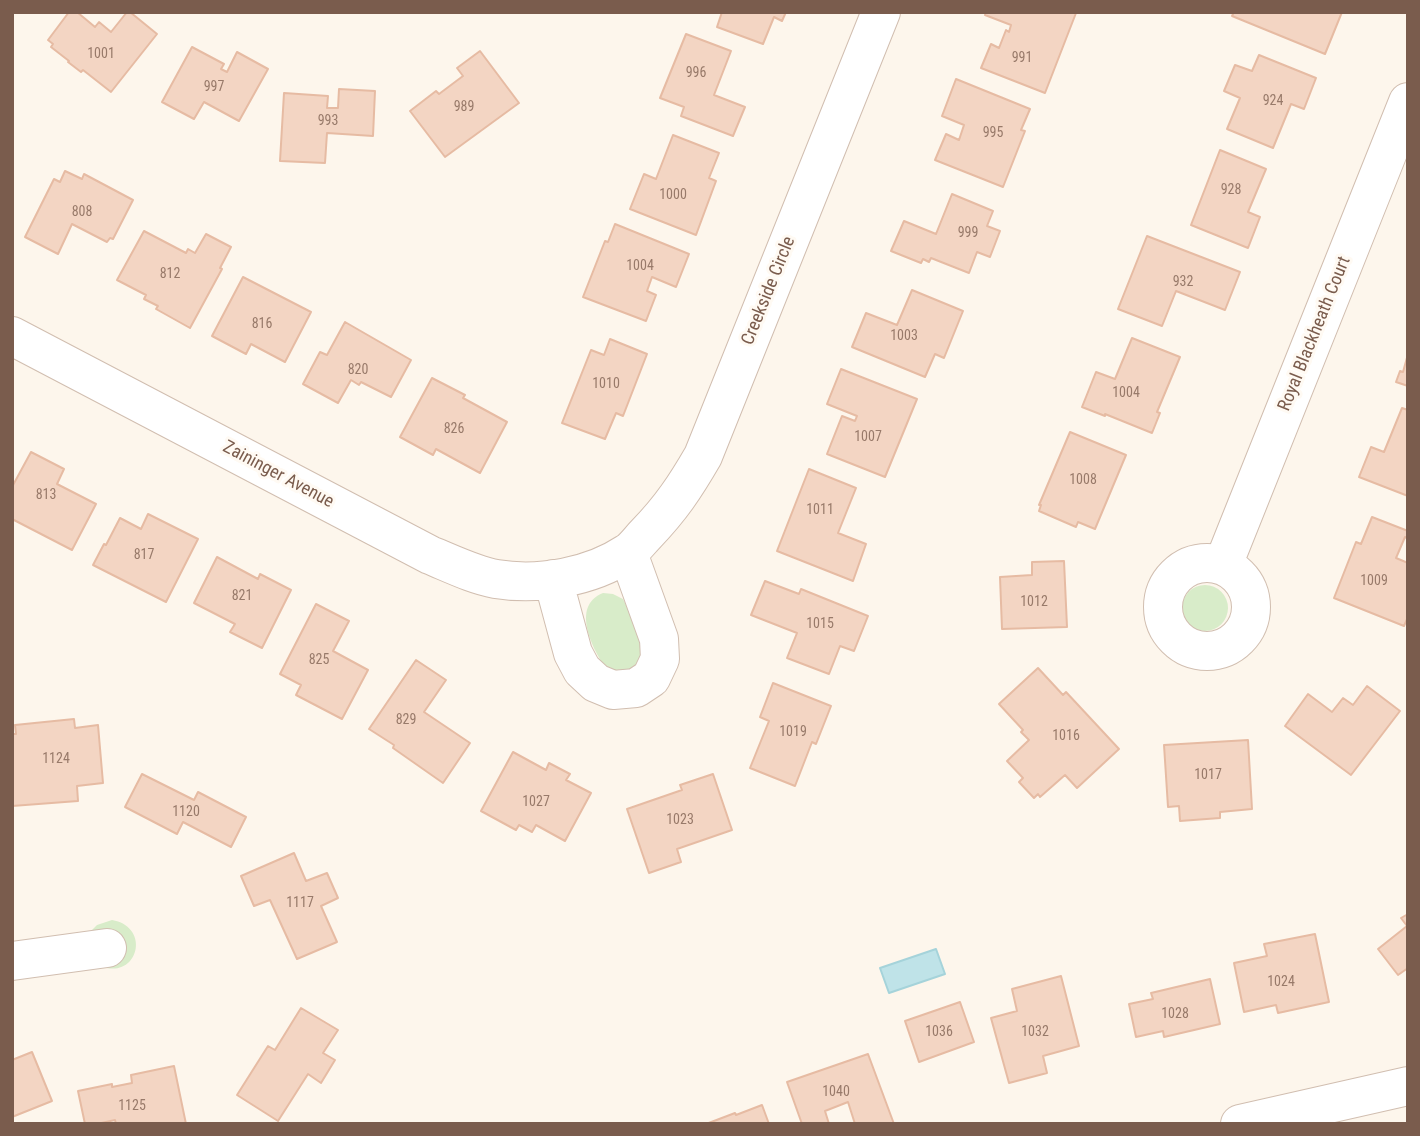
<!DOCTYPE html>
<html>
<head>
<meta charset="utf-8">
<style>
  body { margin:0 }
  #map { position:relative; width:1420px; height:1136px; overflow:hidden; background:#fdf6ec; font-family:"Roboto Condensed",sans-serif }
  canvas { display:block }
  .frame { position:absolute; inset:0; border:14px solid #7a5c4d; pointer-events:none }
</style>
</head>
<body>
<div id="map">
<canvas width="1420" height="1136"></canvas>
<div class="frame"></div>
</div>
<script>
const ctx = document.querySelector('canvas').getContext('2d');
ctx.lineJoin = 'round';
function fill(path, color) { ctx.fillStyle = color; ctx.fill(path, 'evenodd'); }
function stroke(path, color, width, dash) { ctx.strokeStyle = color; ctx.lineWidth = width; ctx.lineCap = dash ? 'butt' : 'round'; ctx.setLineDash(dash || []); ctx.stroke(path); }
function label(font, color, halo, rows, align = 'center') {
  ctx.font = font + ' "Roboto Condensed",sans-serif'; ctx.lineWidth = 6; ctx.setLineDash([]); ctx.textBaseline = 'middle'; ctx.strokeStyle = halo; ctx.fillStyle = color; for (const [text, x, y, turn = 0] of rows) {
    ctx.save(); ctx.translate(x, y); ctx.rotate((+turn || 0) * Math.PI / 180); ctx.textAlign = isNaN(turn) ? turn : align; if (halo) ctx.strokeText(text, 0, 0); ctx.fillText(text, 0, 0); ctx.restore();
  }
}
const green = new Path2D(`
  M1182 608a23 23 0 1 1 46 0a23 23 0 1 1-46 0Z
  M 603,593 L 613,594 L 623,599 L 645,644 L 644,656 L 631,674 L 607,670 C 593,650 570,606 603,593 Z
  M 112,920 C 152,927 138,981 100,966 L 91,931 L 97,925 Z`);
const water = new Path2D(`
  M 936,949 L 945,974 L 889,993 L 880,968 Z`);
const building = new Path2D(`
  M 69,12 L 77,12 L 95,27 L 99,22 L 111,32 L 127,12 L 130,12 L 157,34 L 111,92 L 83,70 L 81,72 L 68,62 L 69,61 L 51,47 L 53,44 L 48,40 Z
  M 722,12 L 786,12 L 782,21 L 774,17 L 763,44 L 717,27 Z
  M 986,12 L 1076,13 L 1045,93 L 981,68 L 991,44 L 999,48 L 1006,30 L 1009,32 L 1011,25 L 985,15 Z
  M 1234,12 L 1342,12 L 1325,54 L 1232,16 Z
  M 686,34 L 731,51 L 714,95 L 745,107 L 733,136 L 681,116 L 684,107 L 660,98 Z
  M 192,47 L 224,64 L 221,69 L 227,72 L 237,52 L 268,69 L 239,121 L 204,102 L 194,119 L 162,102 Z
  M 480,51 L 519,103 L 445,157 L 410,111 L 436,91 L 439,94 L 463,76 L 457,68 Z
  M 1259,55 L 1316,78 L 1304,109 L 1291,104 L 1273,148 L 1227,129 L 1240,98 L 1224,91 L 1235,65 L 1252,71 Z
  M 956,79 L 1030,109 L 1021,130 L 1025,131 L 1003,187 L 935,160 L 946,134 L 959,140 L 964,125 L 942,116 Z
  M 339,89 L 375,91 L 373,136 L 327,133 L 325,163 L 280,161 L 284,93 L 328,96 L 327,108 L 338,108 Z
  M 673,135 L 719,153 L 709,178 L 716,181 L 696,235 L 630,209 L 644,174 L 656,179 Z
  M 1220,150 L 1266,169 L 1248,212 L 1260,217 L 1248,248 L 1191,225 Z
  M 65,171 L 82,179 L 84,174 L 133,200 L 113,239 L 110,238 L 107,242 L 72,224 L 58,254 L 25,237 L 54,179 L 60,182 Z
  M 952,194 L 993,211 L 987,226 L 1000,231 L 990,257 L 977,252 L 969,273 L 931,258 L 929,262 L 923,259 L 921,263 L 891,251 L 904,221 L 936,234 Z
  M 615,224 L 689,254 L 676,287 L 652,277 L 647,291 L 656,295 L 646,321 L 583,297 L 605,241 L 608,242 Z
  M 144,231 L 186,253 L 188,249 L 195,253 L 206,234 L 231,247 L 220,268 L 222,269 L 190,328 L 156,309 L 158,306 L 144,299 L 146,295 L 117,280 Z
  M 1147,236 L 1240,272 L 1225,310 L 1176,291 L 1162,326 L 1118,309 Z
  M 243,277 L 311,312 L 285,362 L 251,344 L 246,354 L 212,336 Z
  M 912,290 L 963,311 L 944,358 L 935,354 L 925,377 L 852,347 L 866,313 L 897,325 Z
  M 345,322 L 411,360 L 391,397 L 361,382 L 359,385 L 351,380 L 338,403 L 303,384 L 320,352 L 327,355 Z
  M 1132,338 L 1180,357 L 1157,412 L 1160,413 L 1152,433 L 1105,414 L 1105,416 L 1082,407 L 1096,372 L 1115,379 Z
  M 610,339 L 647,354 L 623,416 L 616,413 L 605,439 L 562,423 L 591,350 L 604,355 Z
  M 1408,354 L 1408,386 L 1396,382 L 1400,371 L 1403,372 Z
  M 841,369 L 917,399 L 885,477 L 827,454 L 842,416 L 855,421 L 857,416 L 827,404 Z
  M 432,378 L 465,395 L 463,398 L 507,422 L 480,473 L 436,449 L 433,455 L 400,437 Z
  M 1402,408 L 1408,410 L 1408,496 L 1359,477 L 1371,447 L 1384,452 Z
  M 1070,432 L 1126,455 L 1095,529 L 1078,522 L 1076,527 L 1039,511 L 1041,505 L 1039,505 Z
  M 31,452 L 64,469 L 57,484 L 96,504 L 72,550 L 12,519 L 12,487 Z
  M 809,469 L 856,488 L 838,533 L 866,544 L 853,581 L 777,551 Z
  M 148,514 L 198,539 L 166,602 L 93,565 L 104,544 L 106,545 L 120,518 L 141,529 Z
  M 1372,517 L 1408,531 L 1407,538 L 1405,537 L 1396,558 L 1408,563 L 1408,617 L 1404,626 L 1334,598 L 1356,542 L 1361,544 Z
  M 217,557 L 258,579 L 260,574 L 291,590 L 262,648 L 230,632 L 235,624 L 194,603 Z
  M 1064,561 L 1067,627 L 1002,629 L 1000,577 L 1032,575 L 1032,562 Z
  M 765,581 L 799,594 L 801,589 L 868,616 L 854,651 L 840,646 L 829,674 L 787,658 L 797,633 L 751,615 Z
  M 316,604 L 349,621 L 333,651 L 368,670 L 342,719 L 296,695 L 301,685 L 280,674 Z
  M 416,660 L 446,680 L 424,712 L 470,743 L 443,783 L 393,748 L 394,745 L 369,729 Z
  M 1038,668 L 1063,695 L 1066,692 L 1119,749 L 1077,788 L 1065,775 L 1040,797 L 1038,794 L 1034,798 L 1019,782 L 1023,778 L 1007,761 L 1029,740 L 1021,732 L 1023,730 L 999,704 Z
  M 773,683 L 831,706 L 816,744 L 812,742 L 795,786 L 750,768 L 769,721 L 760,717 Z
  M 1367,686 L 1400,711 L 1351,775 L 1285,726 L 1308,694 L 1332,712 L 1343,698 L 1353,705 Z
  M 74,719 L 75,728 L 98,725 L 103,783 L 77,786 L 78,801 L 12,806 L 12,734 L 16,734 L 15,725 Z
  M 1248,740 L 1252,809 L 1220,812 L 1220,818 L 1180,821 L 1179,806 L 1168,807 L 1164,745 Z
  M 513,752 L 546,770 L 549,763 L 570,774 L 566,780 L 591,793 L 565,841 L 536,825 L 532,832 L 519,825 L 516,830 L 481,811 Z
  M 142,774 L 194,800 L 198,792 L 246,817 L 231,847 L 183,822 L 177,834 L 125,807 Z
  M 713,774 L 732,830 L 677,849 L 681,862 L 649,873 L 627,809 L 682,790 L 680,785 Z
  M 294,853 L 306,881 L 327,873 L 338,898 L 321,906 L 337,942 L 297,959 L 270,900 L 254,906 L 241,876 Z
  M 1408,914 L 1408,968 L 1398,975 L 1378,949 L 1407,926 L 1401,918 Z
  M 1315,934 L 1329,1002 L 1278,1013 L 1276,1005 L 1244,1012 L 1234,963 L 1267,956 L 1264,944 Z
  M 1061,976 L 1079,1046 L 1043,1056 L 1047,1073 L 1009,1083 L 991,1018 L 1017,1011 L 1012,989 Z
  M 1210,979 L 1220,1024 L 1164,1037 L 1163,1031 L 1136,1037 L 1129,1004 L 1153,999 L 1151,993 Z
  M 960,1002 L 974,1042 L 919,1062 L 905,1021 Z
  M 301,1008 L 338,1030 L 323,1053 L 335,1060 L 321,1083 L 308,1074 L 278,1121 L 237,1095 L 268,1046 L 275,1050 Z
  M 32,1052 L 52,1101 L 12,1117 L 12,1060 Z
  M 868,1054 L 894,1124 L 855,1124 L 848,1102 L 825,1111 L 829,1124 L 802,1124 L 787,1082 Z
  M 174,1066 L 186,1124 L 116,1124 L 115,1120 L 97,1124 L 85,1124 L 78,1091 L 112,1084 L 112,1087 L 132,1083 L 131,1075 Z
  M 762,1105 L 769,1124 L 706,1124 L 735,1113 L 736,1115 Z`);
const minor = new Path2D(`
  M 12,336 L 430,555 C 452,564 474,575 496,579 C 539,586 591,577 627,553 C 634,549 640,540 646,534 C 671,508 685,487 703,456 L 881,12
  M1163 607a44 44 0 1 1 88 0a44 44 0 1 1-88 0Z
  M 1223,565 L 1408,102
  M 553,579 L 573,653 L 582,670 L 596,683 L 613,690 L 636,688 L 651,678 L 660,659 L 659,639 L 628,553
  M 12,961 L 107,948
  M 1240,1124 L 1408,1086`);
const numberNames = [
  ["1001",101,54],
  ["991",1022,58],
  ["996",696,73],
  ["997",214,87],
  ["924",1273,101],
  ["989",464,107],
  ["993",328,121],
  ["995",993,133],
  ["928",1231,190],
  ["1000",673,195],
  ["808",82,212],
  ["999",968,233],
  ["1004",640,266],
  ["812",170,274],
  ["932",1183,282],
  ["816",262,324],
  ["1003",904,336],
  ["820",358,370],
  ["1010",606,384],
  ["1004",1126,393],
  ["826",454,429],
  ["1007",868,437],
  ["1008",1083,480],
  ["813",46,495],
  ["1011",820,510],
  ["817",144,555],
  ["1009",1374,581],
  ["821",242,596],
  ["1012",1034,602],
  ["1015",820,624],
  ["825",319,660],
  ["829",406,720],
  ["1019",793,732],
  ["1016",1066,736],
  ["1124",56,759],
  ["1017",1208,775],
  ["1027",536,802],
  ["1120",186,812],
  ["1023",680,820],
  ["1117",300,903],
  ["1024",1281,982],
  ["1028",1175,1014],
  ["1036",939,1032],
  ["1032",1035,1032],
  ["1040",836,1092],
  ["1125",132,1106]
];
const streetNames = [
  ["Creekside Circle",769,291,-68],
  ["Royal Blackheath Court",1315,334,-68],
  ["Zaininger Avenue",278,475,28]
];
fill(green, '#d8ecc9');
fill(water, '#bfe3e8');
stroke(water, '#a5d3da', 2);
fill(building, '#f3d5c3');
stroke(building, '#e6bba3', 2);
stroke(minor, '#d1beb0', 40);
stroke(minor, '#fff', 38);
label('14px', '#987a6a', null, numberNames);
label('18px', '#7a5c4d', '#fffaf3', streetNames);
</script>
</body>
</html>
